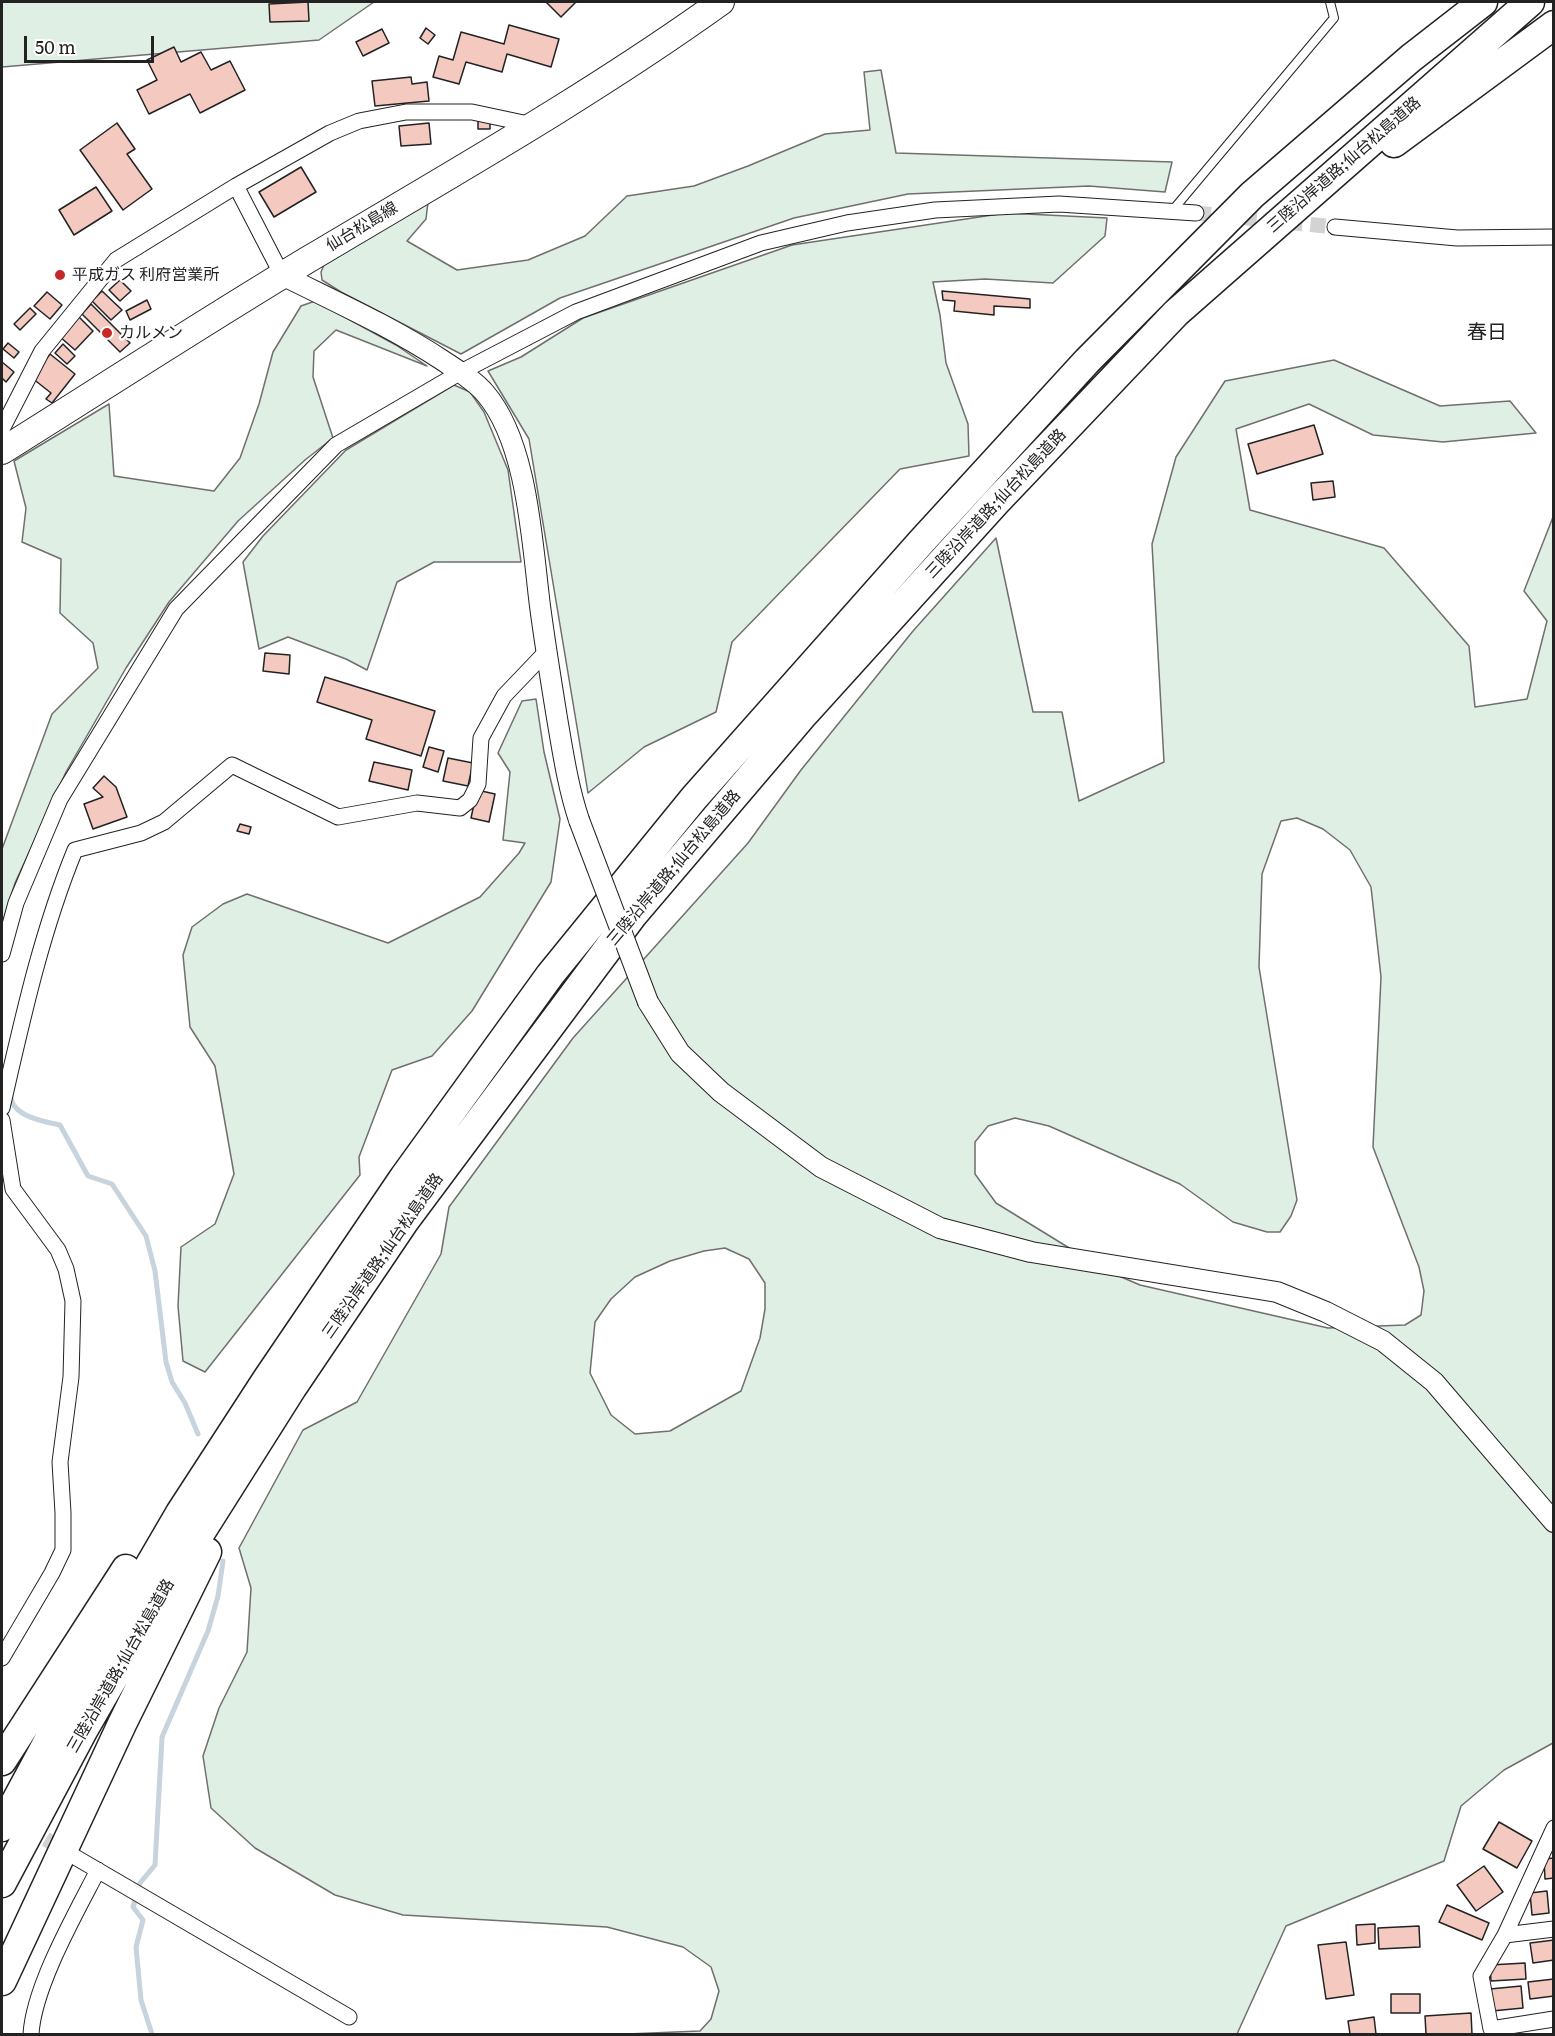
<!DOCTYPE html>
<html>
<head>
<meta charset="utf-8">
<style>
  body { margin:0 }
  #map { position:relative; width:1555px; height:2036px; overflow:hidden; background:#fff; font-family:Literata,serif }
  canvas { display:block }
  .frame { position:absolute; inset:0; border:3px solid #222; pointer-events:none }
  .scale { position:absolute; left:24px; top:36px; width:130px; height:27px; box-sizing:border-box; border:3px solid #222; border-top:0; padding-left:8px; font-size:18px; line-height:21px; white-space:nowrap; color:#222; -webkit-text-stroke:4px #fff; paint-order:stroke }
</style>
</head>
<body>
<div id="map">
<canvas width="1555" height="2036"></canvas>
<div class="frame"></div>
<div class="scale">50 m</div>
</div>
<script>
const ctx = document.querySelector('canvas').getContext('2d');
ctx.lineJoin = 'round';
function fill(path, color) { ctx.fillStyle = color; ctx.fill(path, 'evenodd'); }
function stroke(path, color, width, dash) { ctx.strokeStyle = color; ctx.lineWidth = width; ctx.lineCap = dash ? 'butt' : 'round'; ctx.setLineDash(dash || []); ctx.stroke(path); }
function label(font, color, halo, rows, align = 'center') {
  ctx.font = font + ' Literata,"Noto Sans JP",serif'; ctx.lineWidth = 4.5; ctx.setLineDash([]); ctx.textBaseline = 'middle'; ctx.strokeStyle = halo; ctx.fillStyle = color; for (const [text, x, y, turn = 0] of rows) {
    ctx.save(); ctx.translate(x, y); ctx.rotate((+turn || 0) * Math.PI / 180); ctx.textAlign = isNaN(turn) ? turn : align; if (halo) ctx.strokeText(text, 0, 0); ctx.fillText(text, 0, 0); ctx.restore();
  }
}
const green = new Path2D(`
  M 2,2 L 374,2 L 319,40 L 2,67 Z
  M 881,70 L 896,153 L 1172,162 L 1165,192 L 1089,186 L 908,194 L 794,218 L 560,298 L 461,354 L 341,292 L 322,280 L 321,272 L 324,265 L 428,202 L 426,219 L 407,241 L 457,270 L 528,260 L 585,236 L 627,196 L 694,186 L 748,166 L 825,134 L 870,130 L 864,72 Z
  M 1006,213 L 1107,218 L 1105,236 L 1053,283 L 985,279 L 933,282 L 940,315 L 946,363 L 968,424 L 969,456 L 900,469 L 732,642 L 716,712 L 644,747 L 588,793 L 529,439 L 488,371 L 521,357 L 583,318 L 792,245 Z
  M 315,301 L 396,345 L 427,366 L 336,330 L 314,351 L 313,377 L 333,438 L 305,460 L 238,521 L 169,602 L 126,668 L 66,772 L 15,883 L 2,924 L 2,849 L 52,714 L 98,668 L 93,643 L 60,613 L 61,559 L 22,542 L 26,508 L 14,461 L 109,404 L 114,476 L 214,491 L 240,458 L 259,404 L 273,352 L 301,306 Z
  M 1334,360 L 1440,406 L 1510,401 L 1536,433 L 1443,442 L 1373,435 L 1309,404 L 1236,429 L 1250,510 L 1384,548 L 1469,646 L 1475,707 L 1527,699 L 1547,621 L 1524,591 L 1553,517 L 1553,1743 L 1504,1770 L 1461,1806 L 1444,1861 L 1286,1926 L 1237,2034 L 627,2034 L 700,2031 L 711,2019 L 719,1991 L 711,1967 L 683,1947 L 607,1927 L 403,1915 L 335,1895 L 255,1848 L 211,1808 L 203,1756 L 219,1708 L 247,1652 L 251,1588 L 239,1548 L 303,1430 L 357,1402 L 441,1254 L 449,1207 L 573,1038 L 748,843 L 801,770 L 913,631 L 996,538 L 1033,712 L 1062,712 L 1079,801 L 1164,762 L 1152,544 L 1176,457 L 1225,381 ZM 1297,818 L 1323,829 L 1350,850 L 1371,887 L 1381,977 L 1373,1147 L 1419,1267 L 1424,1291 L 1421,1315 L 1405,1325 L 1328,1328 L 1140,1285 L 1105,1270 L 996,1203 L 975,1174 L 975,1142 L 988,1126 L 1015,1118 L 1049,1126 L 1180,1184 L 1233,1222 L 1267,1232 L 1280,1232 L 1291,1216 L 1297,1200 L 1259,967 L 1262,874 L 1281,821 ZM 725,1248 L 749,1259 L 765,1283 L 765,1309 L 760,1338 L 741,1391 L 670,1431 L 635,1434 L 611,1415 L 590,1373 L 595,1322 L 611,1299 L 635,1277 L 670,1261 L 704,1251 Z
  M 454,385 L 470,392 L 484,412 L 508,470 L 521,562 L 434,562 L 397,582 L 367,670 L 346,659 L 288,637 L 259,649 L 243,562 L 263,536 L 346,450 Z
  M 536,699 L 544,752 L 560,819 L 551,882 L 472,1011 L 432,1056 L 392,1070 L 359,1157 L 360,1175 L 205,1372 L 183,1361 L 178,1306 L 181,1247 L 215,1224 L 234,1174 L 215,1066 L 190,1027 L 183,955 L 192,927 L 223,904 L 247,894 L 388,943 L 480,897 L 519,853 L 525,843 L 503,840 L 510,772 L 498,753 L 522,701 Z`);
const stream = new Path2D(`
  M 11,1097 C 12,1116 45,1122 60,1125 L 88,1176 L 112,1184 L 146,1236 L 155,1271 L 166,1362 L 172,1382 L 185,1403 L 198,1434
  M 152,2034 L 141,2000 L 136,1947 L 143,1920 L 133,1907 L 140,1883 L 155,1865 L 162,1737 L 208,1631 L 218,1596 L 223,1561`);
const building = new Path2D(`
  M 308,2 L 309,21 L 270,22 L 269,4 Z
  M 546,2 L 576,2 L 561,17 Z
  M 509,25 L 559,39 L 551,67 L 507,54 L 502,72 L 466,62 L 459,84 L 433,77 L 439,56 L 453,60 L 461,32 L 504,44 Z
  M 426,28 L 435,35 L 428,44 L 420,38 Z
  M 382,29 L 389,43 L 363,56 L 356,42 Z
  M 174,47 L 181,62 L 201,52 L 211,70 L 230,61 L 245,90 L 200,113 L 190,94 L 149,114 L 137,90 L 157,80 L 147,60 Z
  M 411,77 L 412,84 L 427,82 L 429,101 L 375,106 L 372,81 Z
  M 478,120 L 490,120 L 490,129 L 478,129 Z
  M 117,123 L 135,149 L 127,154 L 152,189 L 123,210 L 80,150 Z
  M 429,123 L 431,144 L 401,146 L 399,126 Z
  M 301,167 L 316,192 L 274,217 L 259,192 Z
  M 96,187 L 112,211 L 74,235 L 59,210 Z
  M 120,280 L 131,291 L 120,301 L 109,290 Z
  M 102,291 L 122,310 L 111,320 L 92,301 Z
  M 942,291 L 1030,299 L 1030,308 L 994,306 L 994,315 L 954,311 L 955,301 L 943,300 Z
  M 47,292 L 62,305 L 50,319 L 34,306 Z
  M 147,300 L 151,309 L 130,320 L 126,311 Z
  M 91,304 L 130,343 L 120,352 L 82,314 Z
  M 30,308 L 36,314 L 20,330 L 14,324 Z
  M 78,316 L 93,331 L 75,350 L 59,336 Z
  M 8,343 L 19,352 L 14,358 L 3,349 Z
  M 63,344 L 75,356 L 67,364 L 55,353 Z
  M 50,354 L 75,374 L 52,403 L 46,399 L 51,393 L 32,378 Z
  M 2,362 L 14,372 L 6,382 L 2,378 Z
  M 1314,425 L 1323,454 L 1257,474 L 1248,444 Z
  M 1333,481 L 1335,497 L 1313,500 L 1311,483 Z
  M 265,653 L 290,655 L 289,674 L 263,671 Z
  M 325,677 L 435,711 L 421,756 L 366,739 L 372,720 L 317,702 Z
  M 429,747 L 444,751 L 438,772 L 423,767 Z
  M 448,758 L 473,763 L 468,786 L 443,781 Z
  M 374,762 L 412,770 L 408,790 L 369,781 Z
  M 104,776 L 116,787 L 127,817 L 93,829 L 84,804 L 103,797 L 93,788 Z
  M 477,790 L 495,794 L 489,822 L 471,818 Z
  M 240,824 L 251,827 L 249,834 L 237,831 Z
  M 1499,1822 L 1532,1841 L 1517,1868 L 1483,1849 Z
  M 1554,1858 L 1554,1878 L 1545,1879 L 1544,1859 Z
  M 1484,1866 L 1503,1892 L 1476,1911 L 1457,1885 Z
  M 1547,1891 L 1549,1913 L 1532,1915 L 1530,1893 Z
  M 1447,1905 L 1489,1923 L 1482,1940 L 1439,1922 Z
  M 1375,1924 L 1375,1943 L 1357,1945 L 1356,1925 Z
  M 1419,1926 L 1420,1947 L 1379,1949 L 1378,1928 Z
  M 1554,1940 L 1554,1960 L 1533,1963 L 1530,1943 Z
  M 1346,1942 L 1354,1995 L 1326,1999 L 1318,1945 Z
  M 1525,1963 L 1526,1979 L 1491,1981 L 1490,1965 Z
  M 1554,1979 L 1554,1996 L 1530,1999 L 1528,1982 Z
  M 1521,1986 L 1523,2008 L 1492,2011 L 1490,1989 Z
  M 1391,1994 L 1420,1994 L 1420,2013 L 1391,2013 Z
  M 1471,2013 L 1472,2034 L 1426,2034 L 1425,2016 Z
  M 1374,2017 L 1376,2034 L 1350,2034 L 1348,2021 Z`);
const minorTunnel = new Path2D(`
  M 1196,213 L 1335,227
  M 26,1827 L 67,1852`);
const service = new Path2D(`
  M 1172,211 L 1334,18 L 1330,2`);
const minor = new Path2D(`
  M 236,186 L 282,275
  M 1335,227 L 1457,238 L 1554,237
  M 2,429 L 42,351 L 116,260 L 236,186 L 330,133 L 359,121 L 406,112 L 472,112 L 533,125
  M 2,954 L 16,903 L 60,799 L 176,609 L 336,445 L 461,372 L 576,312 L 761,243 L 847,223 L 935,210 L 1059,204 L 1196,213
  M 2,1108 C 22,1021 41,933 75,850 L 141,833 L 164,822 L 232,765 L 338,817 L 417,803 L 460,808 L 470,800 L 478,784 L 481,738 L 504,696 L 546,652
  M 2,1120 L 13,1189 L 58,1250 L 66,1269 L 73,1301 L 71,1377 L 60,1462 L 63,1513 L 63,1550 L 52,1573 L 2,1658
  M 1554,1828 L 1505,1935 L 1481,1976 L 1491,2029 L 1554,2019
  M 75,1857 L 349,2017
  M 1505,1935 L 1554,1929
  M 31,2034 C 34,1986 75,1915 98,1870`);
const tertiary = new Path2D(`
  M 282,275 C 336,302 392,327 442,360 C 457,370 474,380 485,393 C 528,443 532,543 540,606 C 545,644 551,681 557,718 C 563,753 568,787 579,820
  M 648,1002 L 680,1053 L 721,1092 L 821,1167 L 940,1228 L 1031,1252 L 1277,1292 L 1326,1312 L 1383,1341 L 1434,1382 L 1554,1522`);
const primary = new Path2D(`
  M 2,451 C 104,387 206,321 309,259 C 448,176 590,96 721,2`);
const motorway = new Path2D(`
  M 1394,143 L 1554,25
  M 2,1761 L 126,1569
  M 2,1827 L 60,1719 L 180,1513 L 267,1379 L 404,1177 L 550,975 L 694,798 L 922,541 L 1087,361 L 1252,195 L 1411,58 L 1483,2
  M 2,1883 L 84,1729 L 160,1597 L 292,1388 L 404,1222 L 633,915 L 804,714 L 996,502 L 1176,313 L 1530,2
  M 2,1981 L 122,1724 L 207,1552`);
const tertiaryBridge = new Path2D(`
  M 579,820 L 648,1002`);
const markers = [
  [60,275,6,"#c62828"],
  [107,333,6,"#c62828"]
];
const streetNames = [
  ["三陸沿岸道路;仙台松島道路",1344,165,-41],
  ["仙台松島線",362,227,-31],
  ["三陸沿岸道路;仙台松島道路",996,504,-47],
  ["三陸沿岸道路;仙台松島道路",674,868,-50],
  ["三陸沿岸道路;仙台松島道路",383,1256,-55],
  ["三陸沿岸道路;仙台松島道路",121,1666,-60]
];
const poiNames = [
  ["平成ガス 利府営業所",72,275],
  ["カルメン",119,333]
];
const quarterNames = [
  ["春日",1487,333]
];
fill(green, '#e0efe3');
stroke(green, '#6f6f6f', 1.5);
stroke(stream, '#c7d3dd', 5);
fill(building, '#f3c9c0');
stroke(building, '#222', 1.5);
stroke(minorTunnel, '#d3d3d3', 15, [15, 8]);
stroke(service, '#222', 10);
stroke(minor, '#222', 17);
stroke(tertiary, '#222', 22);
stroke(primary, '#222', 28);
stroke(motorway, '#222', 31);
stroke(service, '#fff', 8);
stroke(minor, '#fff', 15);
stroke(tertiary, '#fff', 20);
stroke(primary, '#fff', 26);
stroke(motorway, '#fff', 28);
stroke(tertiaryBridge, '#222', 22, []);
stroke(tertiaryBridge, '#fff', 20);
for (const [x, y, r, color] of markers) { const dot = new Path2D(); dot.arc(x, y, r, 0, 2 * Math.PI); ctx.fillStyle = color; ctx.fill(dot); stroke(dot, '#fff', 2); }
label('16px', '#222', '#fff', streetNames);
label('16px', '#222', '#fff', poiNames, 'left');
label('20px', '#222', '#fff', quarterNames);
</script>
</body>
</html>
